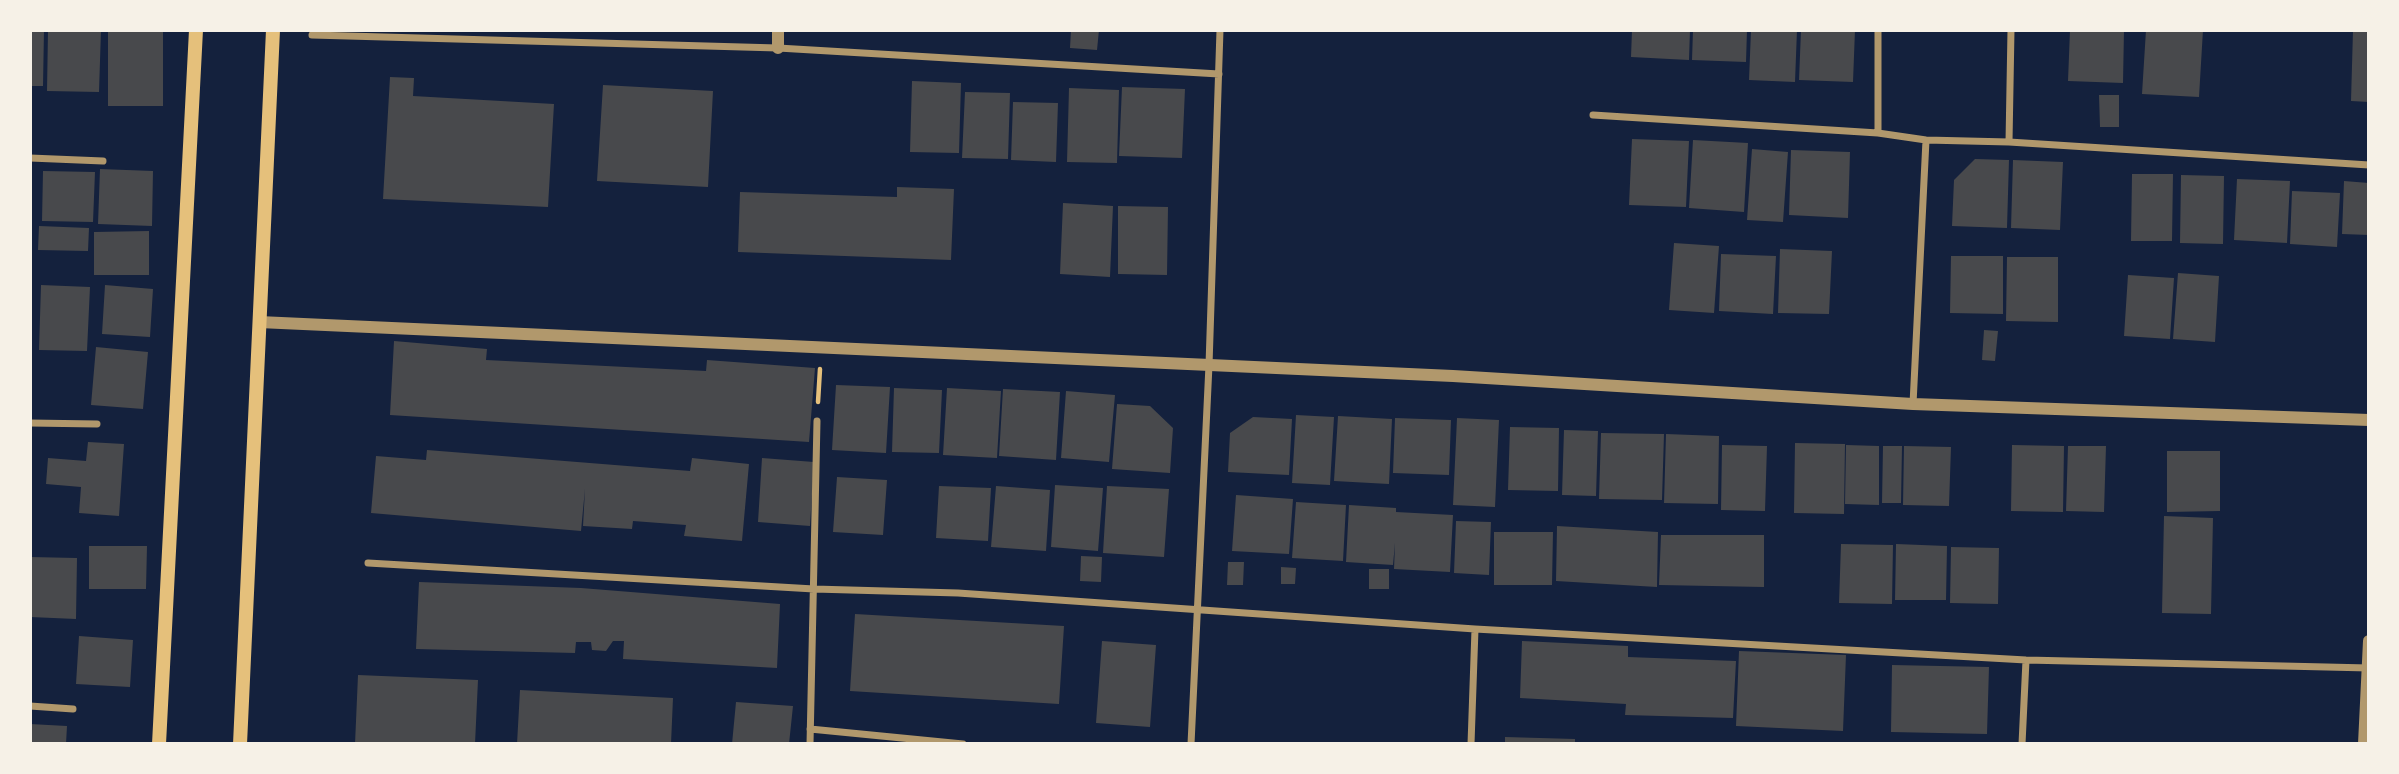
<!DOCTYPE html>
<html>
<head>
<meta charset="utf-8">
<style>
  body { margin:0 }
  #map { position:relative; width:2399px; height:774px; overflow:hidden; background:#14213d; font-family:"IBM Plex Sans",sans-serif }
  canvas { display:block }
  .frame { position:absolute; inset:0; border:32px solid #f6f1e7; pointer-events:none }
</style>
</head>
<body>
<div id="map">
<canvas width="2399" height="774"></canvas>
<div class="frame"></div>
</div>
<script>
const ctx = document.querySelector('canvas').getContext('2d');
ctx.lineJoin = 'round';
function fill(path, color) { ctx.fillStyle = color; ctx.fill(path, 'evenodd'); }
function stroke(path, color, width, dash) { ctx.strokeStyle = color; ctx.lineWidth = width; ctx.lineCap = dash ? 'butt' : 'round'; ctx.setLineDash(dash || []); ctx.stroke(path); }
const building = new Path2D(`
  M 30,30 L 44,30 L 43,86 L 30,86 Z
  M 48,30 L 101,30 L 99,92 L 47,91 Z
  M 108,30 L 163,30 L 163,106 L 108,106 Z
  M 1071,30 L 1099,30 L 1097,50 L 1070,48 Z
  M 1632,30 L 1690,30 L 1689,60 L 1631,57 Z
  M 1693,30 L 1747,30 L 1746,62 L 1692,60 Z
  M 1751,30 L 1797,30 L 1795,82 L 1749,80 Z
  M 1801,30 L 1855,30 L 1853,82 L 1799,80 Z
  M 2070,30 L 2124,30 L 2123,83 L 2068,81 Z
  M 2146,30 L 2203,30 L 2199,97 L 2142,94 Z
  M 2353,30 L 2369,30 L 2369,102 L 2351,101 Z
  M 390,77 L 414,78 L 413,96 L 554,104 L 548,207 L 383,199 Z
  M 912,81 L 961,83 L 959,153 L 910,152 Z
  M 603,85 L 713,91 L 708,187 L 597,181 Z
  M 1122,87 L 1185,89 L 1182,158 L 1119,156 Z
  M 1069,88 L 1119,90 L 1117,163 L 1067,162 Z
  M 965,92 L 1010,93 L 1008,159 L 962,158 Z
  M 2099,95 L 2119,95 L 2119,127 L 2100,127 Z
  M 1013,102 L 1058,103 L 1056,162 L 1011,160 Z
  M 1632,139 L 1689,141 L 1686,207 L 1629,205 Z
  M 1693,140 L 1748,143 L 1744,212 L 1689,208 Z
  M 1752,149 L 1788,152 L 1783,222 L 1747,220 Z
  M 1791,150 L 1850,152 L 1848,218 L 1789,215 Z
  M 1975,159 L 2009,160 L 2007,228 L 1952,226 L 1954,180 Z
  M 2013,160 L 2063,162 L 2060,230 L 2011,228 Z
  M 100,169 L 153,171 L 152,226 L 98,224 Z
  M 43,171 L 95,172 L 93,222 L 42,221 Z
  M 2132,174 L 2173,174 L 2172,241 L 2131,241 Z
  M 2181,175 L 2224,176 L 2223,244 L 2180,243 Z
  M 2237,179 L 2290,181 L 2287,243 L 2234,240 Z
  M 2344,181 L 2369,183 L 2369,235 L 2342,234 Z
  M 897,187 L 954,189 L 951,260 L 738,252 L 740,192 L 897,197 Z
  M 2292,191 L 2340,193 L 2337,247 L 2290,244 Z
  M 1063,203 L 1113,206 L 1110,277 L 1060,274 Z
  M 1118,206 L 1168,207 L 1167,275 L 1118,274 Z
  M 39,226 L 89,228 L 88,251 L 38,250 Z
  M 149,231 L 149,275 L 94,275 L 94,232 Z
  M 1674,243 L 1719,246 L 1714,313 L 1669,310 Z
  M 1780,249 L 1832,251 L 1829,314 L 1778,313 Z
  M 1721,254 L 1776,256 L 1773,314 L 1719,311 Z
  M 1951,256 L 2003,256 L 2003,314 L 1950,313 Z
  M 2007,257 L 2058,257 L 2058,322 L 2006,321 Z
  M 2178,273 L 2219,276 L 2215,342 L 2173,339 Z
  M 2128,275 L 2174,278 L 2170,339 L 2124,336 Z
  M 41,285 L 90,287 L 87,351 L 39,350 Z
  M 105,285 L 153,289 L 150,337 L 102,334 Z
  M 1984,330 L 1998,331 L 1995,361 L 1982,360 Z
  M 394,341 L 487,349 L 486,360 L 706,371 L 707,360 L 815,368 L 809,442 L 390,415 Z
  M 96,347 L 148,352 L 143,409 L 91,405 Z
  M 836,385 L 890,387 L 886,453 L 832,450 Z
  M 894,388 L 942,390 L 939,453 L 892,452 Z
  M 947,388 L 1001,391 L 997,458 L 943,455 Z
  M 1003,389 L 1060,392 L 1056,460 L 999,456 Z
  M 1066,391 L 1115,395 L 1109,462 L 1061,458 Z
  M 1117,404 L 1150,406 L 1173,428 L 1170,473 L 1112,469 Z
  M 1296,415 L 1334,417 L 1330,485 L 1292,483 Z
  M 1338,416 L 1392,419 L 1389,484 L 1334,481 Z
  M 1253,417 L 1292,419 L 1289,475 L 1228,472 L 1230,433 Z
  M 1395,418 L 1451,420 L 1449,475 L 1393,473 Z
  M 1457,418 L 1499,420 L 1495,507 L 1453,505 Z
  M 1510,427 L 1559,428 L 1558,491 L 1508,490 Z
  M 1564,430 L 1598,431 L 1596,496 L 1562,495 Z
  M 1601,433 L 1664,434 L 1662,500 L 1599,499 Z
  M 1666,434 L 1719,436 L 1718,504 L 1664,503 Z
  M 88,442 L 124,444 L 119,516 L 79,513 L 81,487 L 46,484 L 48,458 L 86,461 Z
  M 1795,443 L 1845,444 L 1844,514 L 1794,513 Z
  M 1722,445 L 1767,446 L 1765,511 L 1721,510 Z
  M 1846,445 L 1879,446 L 1879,505 L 1845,504 Z
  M 2012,445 L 2064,446 L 2063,512 L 2011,511 Z
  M 1883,446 L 1902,446 L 1901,503 L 1882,503 Z
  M 1904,446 L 1951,447 L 1949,506 L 1903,505 Z
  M 2068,446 L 2106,446 L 2104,512 L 2066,511 Z
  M 427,450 L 690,471 L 692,458 L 749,464 L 742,541 L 684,536 L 686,525 L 633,521 L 632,529 L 583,526 L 585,489 L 581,531 L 371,513 L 376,456 L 426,460 Z
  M 2167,451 L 2220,451 L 2220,511 L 2167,512 Z
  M 762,458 L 814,462 L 810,526 L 758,522 Z
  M 837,477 L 887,480 L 883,535 L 833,532 Z
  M 1055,485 L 1103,488 L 1098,551 L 1051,547 Z
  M 939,486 L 991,488 L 988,541 L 936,538 Z
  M 996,486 L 1050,490 L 1046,551 L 991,547 Z
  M 1107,486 L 1169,489 L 1164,557 L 1103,553 Z
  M 1236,495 L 1293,499 L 1289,554 L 1232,551 Z
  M 1296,502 L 1346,505 L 1343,561 L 1292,558 Z
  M 1349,505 L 1396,508 L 1396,512 L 1453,515 L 1450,572 L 1394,569 L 1395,543 L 1393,565 L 1346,562 Z
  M 2164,516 L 2213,518 L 2211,614 L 2162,613 Z
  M 1456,521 L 1491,522 L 1489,575 L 1454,573 Z
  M 1557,526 L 1658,532 L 1657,587 L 1556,581 Z
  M 1494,532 L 1553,532 L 1552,585 L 1494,585 Z
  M 1661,535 L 1764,535 L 1764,587 L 1659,585 Z
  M 1841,544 L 1893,545 L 1892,604 L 1839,603 Z
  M 1896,544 L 1947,546 L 1946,600 L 1895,600 Z
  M 89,546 L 147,546 L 146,589 L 89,589 Z
  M 1951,547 L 1999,548 L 1998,604 L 1950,603 Z
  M 1081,556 L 1102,557 L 1101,582 L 1080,581 Z
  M 30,557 L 77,558 L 76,619 L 30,617 Z
  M 1228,562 L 1244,562 L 1243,585 L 1227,585 Z
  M 1281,567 L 1296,568 L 1295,584 L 1281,584 Z
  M 1369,569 L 1389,569 L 1389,589 L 1369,589 Z
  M 419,582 L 581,588 L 780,604 L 777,668 L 623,659 L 624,641 L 613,641 L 606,651 L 592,650 L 591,642 L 576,642 L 575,653 L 416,649 Z
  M 855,614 L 1064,626 L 1059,704 L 850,691 Z
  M 79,636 L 133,640 L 130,687 L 76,684 Z
  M 1102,641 L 1156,645 L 1150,727 L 1096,723 Z
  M 1522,641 L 1628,646 L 1628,657 L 1736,661 L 1733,718 L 1625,715 L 1626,704 L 1520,698 Z
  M 1739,651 L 1846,655 L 1843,731 L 1736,726 Z
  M 1892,665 L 1989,667 L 1987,734 L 1891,732 Z
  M 358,675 L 478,680 L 475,744 L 355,744 Z
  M 520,690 L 673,698 L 671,744 L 517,744 Z
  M 736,702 L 793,706 L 789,744 L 732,744 Z
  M 30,724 L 67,726 L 66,744 L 30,744 Z
  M 1505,737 L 1575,739 L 1575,744 L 1505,744 Z`);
const path = new Path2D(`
  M 818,402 L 820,369`);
const minor = new Path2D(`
  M 312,35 L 778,48 L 1219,74
  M 1593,115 L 1878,133 L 1926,140 L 2009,142 L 2369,165
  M 1878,133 L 1878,30
  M 2009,142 L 2011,30
  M 30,158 L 103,161
  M 1913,404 L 1926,140
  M 30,423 L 97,424
  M 368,563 L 814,589 L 958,593 L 1475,629 L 2026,660 L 2369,668
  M 30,706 L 73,709
  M 810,729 L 963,744
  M 810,744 L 817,421
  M 1191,744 L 1209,365 L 1220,30
  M 1471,744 L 1475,629
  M 2022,744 L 2026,660`);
const tertiary = new Path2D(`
  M 778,48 L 778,30
  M 259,322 L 1453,376 L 1913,404 L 2369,420
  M 2364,744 L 2369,641`);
const secondary = new Path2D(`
  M 159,744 L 196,30
  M 240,744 L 273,30`);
fill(building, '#48494c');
stroke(path, '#e5c07b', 4.5);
stroke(minor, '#b1986c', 7);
stroke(tertiary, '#b1986c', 12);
stroke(secondary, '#e5c07b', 14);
</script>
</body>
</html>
